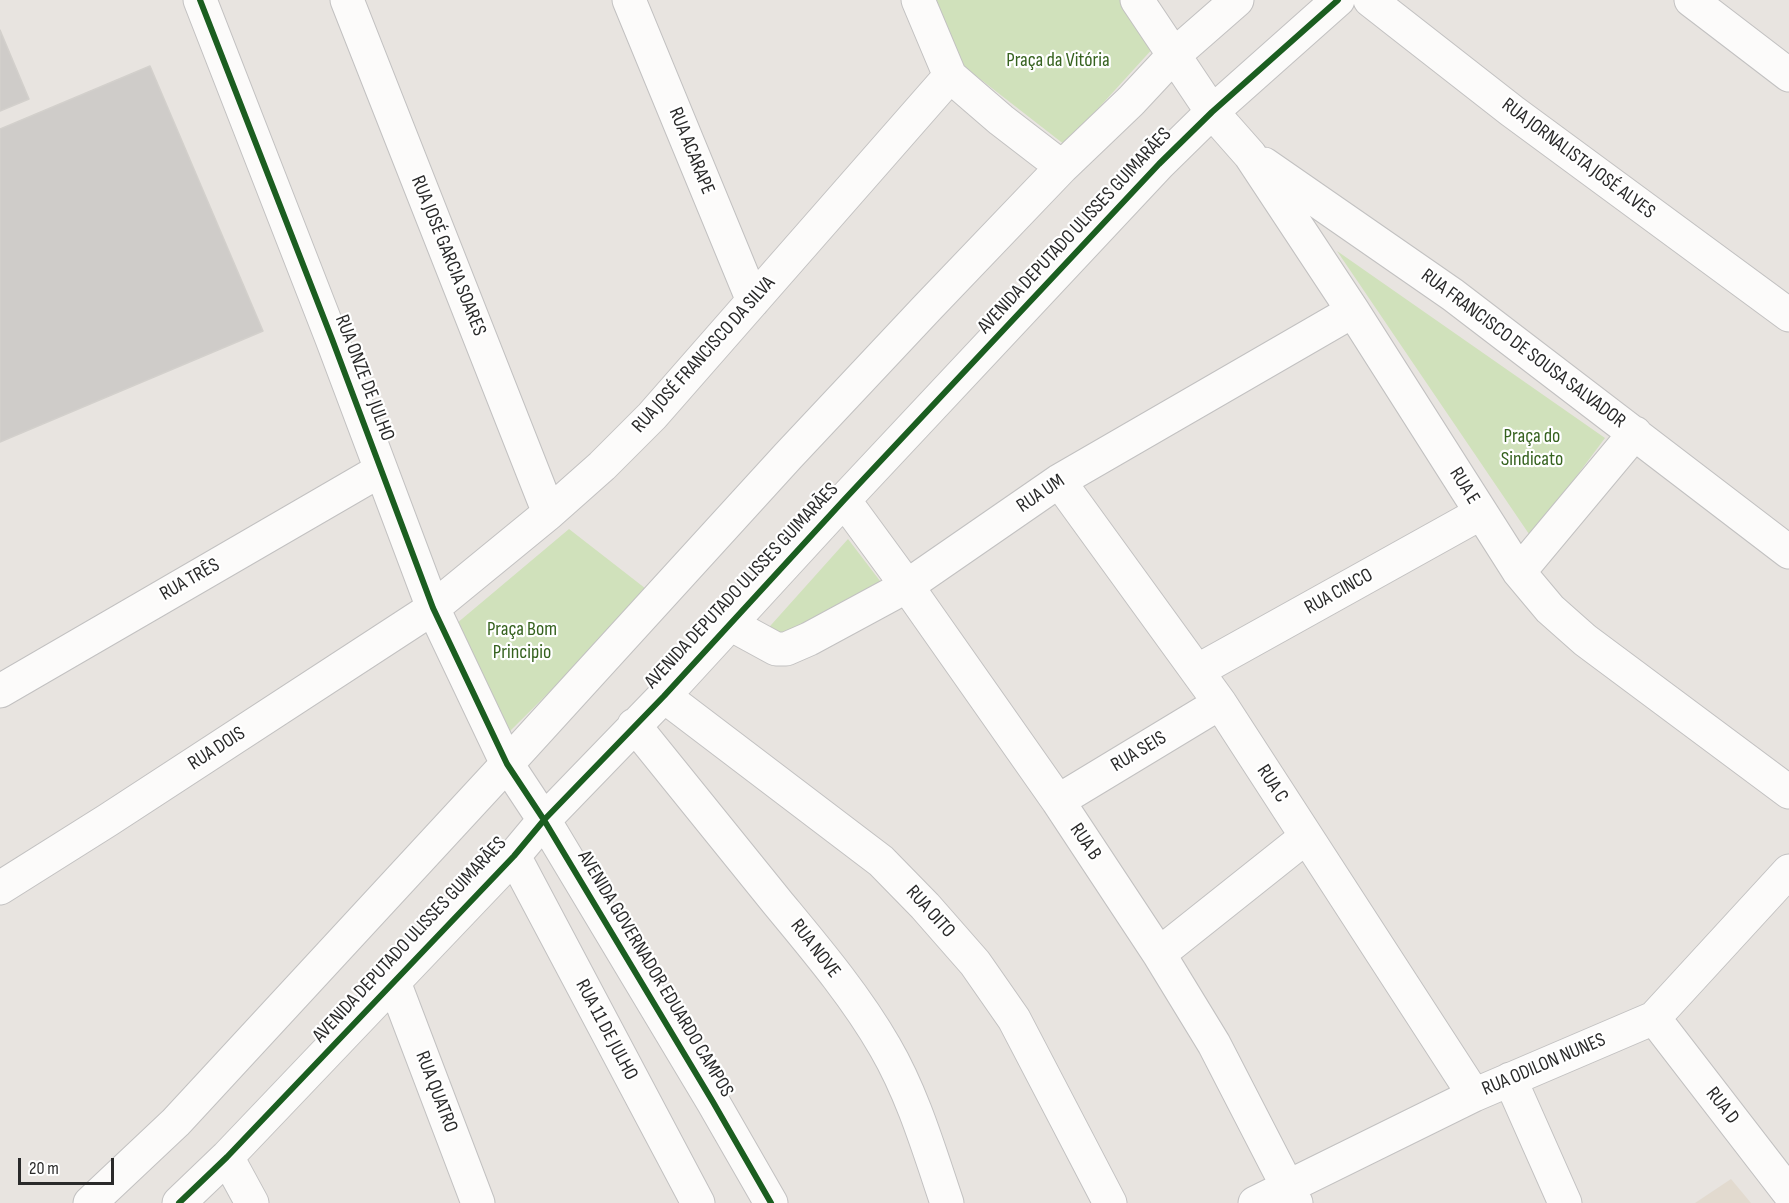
<!DOCTYPE html>
<html>
<head>
<meta charset="utf-8">
<style>
  body { margin:0 }
  #map { position:relative; width:1789px; height:1203px; overflow:hidden; background:#e8e4e0; font-family:"Sofia Sans Condensed",sans-serif }
  canvas { display:block }
  .scale { position:absolute; left:18px; top:1158px; width:96px; height:27px; box-sizing:border-box; border:3px solid #2a2a2a; border-top:0; padding-left:8px; font-size:18px; line-height:21px; white-space:nowrap; color:#2a2a2a; -webkit-text-stroke:4px #fff; paint-order:stroke }
</style>
</head>
<body>
<div id="map">
<canvas width="1789" height="1203"></canvas>
<div class="scale">20 m</div>
</div>
<script>
const ctx = document.querySelector('canvas').getContext('2d');
ctx.lineJoin = 'round';
function fill(path, color) { ctx.fillStyle = color; ctx.fill(path, 'evenodd'); }
function stroke(path, color, width, dash) { ctx.strokeStyle = color; ctx.lineWidth = width; ctx.lineCap = dash ? 'butt' : 'round'; ctx.setLineDash(dash || []); ctx.stroke(path); }
function label(font, color, halo, rows, align = 'center') {
  ctx.font = font + ' "Sofia Sans Condensed",sans-serif'; ctx.lineWidth = 4.5; ctx.setLineDash([]); ctx.textBaseline = 'middle'; ctx.strokeStyle = halo; ctx.fillStyle = color; for (const [text, x, y, turn = 0] of rows) {
    ctx.save(); ctx.translate(x, y); ctx.rotate((+turn || 0) * Math.PI / 180); ctx.textAlign = isNaN(turn) ? turn : align; if (halo) ctx.strokeText(text, 0, 0); ctx.fillText(text, 0, 0); ctx.restore();
  }
}
const education = new Path2D(`
  M 1731,1179 L 1751,1203 L 1695,1203 Z`);
const green = new Path2D(`
  M 931,0 L 1126,0 L 1155,46 L 1065,145 L 957,61 Z
  M 1337,251 L 1605,438 L 1531,537 Z
  M 569,529 L 650,592 L 505,736 L 450,629 Z
  M 848,539 L 887,590 L 801,636 L 763,634 Z`);
const building = new Path2D(`
  M 0,30 L 29,99 L 0,111 Z
  M 150,66 L 263,331 L 0,442 L 0,129 Z`);
const minor = new Path2D(`
  M 200,0 L 332,339 L 433,608 L 507,764 L 544,820 L 713,1102 L 771,1203
  M 347,0 L 549,513
  M 629,0 L 753,301
  M 918,0 L 950,76 L 1001,120 L 1062,167
  M 1137,0 L 1212,112 L 1250,155 L 1353,311 L 1519,572 L 1550,609 L 1585,640 L 1789,792
  M 1370,0 L 1512,111 L 1789,315
  M 1691,0 L 1789,75
  M 1264,164 L 1453,295 L 1789,552
  M 1059,481 L 1220,703 L 1474,1095
  M 844,500 L 907,586 L 1058,801 L 1159,954 L 1214,1044 L 1296,1203
  M 1519,572 L 1635,433
  M 732,621 L 743,631 L 776,649 L 786,649 L 809,639 L 907,586 L 1059,481 L 1353,311
  M 1197,671 L 1481,513
  M 0,691 L 381,470
  M 664,696 L 881,861 L 925,906 L 975,963 L 1014,1019 L 1110,1203
  M 634,725 C 682,784 729,843 777,902 C 815,948 855,995 885,1047 C 913,1095 929,1150 947,1203
  M 1058,801 L 1220,703
  M 514,856 L 698,1203
  M 0,888 L 108,820 L 433,608 L 549,513 L 602,466 L 652,416 L 950,76
  M 1159,954 L 1306,837
  M 394,982 L 478,1203
  M 1654,1018 L 1789,1193
  M 1510,1079 L 1565,1203
  M 227,1157 L 252,1203
  M 90,1203 L 176,1122 L 507,764 L 788,456 L 927,308 L 1062,167 L 1131,101 L 1173,56 L 1237,0
  M 179,1203 L 227,1157 L 514,856 L 544,820 L 664,696 L 844,500 L 1159,164 L 1212,112 L 1338,0
  M 1255,1203 L 1474,1095 L 1654,1018 L 1789,871`);
const cycleway = new Path2D(`
  M 200,0 L 332,339 L 433,608 L 507,764 L 544,820 L 713,1102 L 771,1203
  M 179,1203 L 227,1157 L 514,856 L 544,820 L 664,696 L 844,500 L 1159,164 L 1212,112 L 1338,0`);
const parkNames = [
  ["Praça da Vitória",1058,61],
  ["Praça do",1532,437],
  ["Sindicato",1532,460],
  ["Praça Bom",522,630],
  ["Principio",522,653]
];
const streetNames = [
  ["RUA ACARAPE",691,151,68],
  ["RUA JORNALISTA JOSÉ ALVES",1578,159,37],
  ["AVENIDA DEPUTADO ULISSES GUIMARÃES",1075,231,-47],
  ["RUA JOSÉ GARCIA SOARES",448,256,68],
  ["RUA FRANCISCO DE SOUSA SALVADOR",1523,349,37],
  ["RUA JOSÉ FRANCISCO DA SILVA",704,355,-48],
  ["RUA ONZE DE JULHO",364,378,69],
  ["RUA E",1464,486,58],
  ["RUA UM",1041,494,-34],
  ["RUA TRÊS",190,580,-30],
  ["AVENIDA DEPUTADO ULISSES GUIMARÃES",742,586,-47],
  ["RUA CINCO",1339,592,-29],
  ["RUA DOIS",217,749,-33],
  ["RUA SEIS",1139,752,-31],
  ["RUA C",1272,784,57],
  ["RUA B",1085,842,56],
  ["RUA OITO",930,912,48],
  ["AVENIDA DEPUTADO ULISSES GUIMARÃES",410,940,-47],
  ["RUA NOVE",815,949,52],
  ["AVENIDA GOVERNADOR EDUARDO CAMPOS",655,974,59],
  ["RUA 11 DE JULHO",606,1030,62],
  ["RUA ODILON NUNES",1544,1065,-23],
  ["RUA QUATRO",436,1092,69],
  ["RUA D",1722,1106,52]
];
fill(education, '#e2dacf');
fill(green, '#d0e1bb');
fill(building, '#cfccc9');
stroke(building, '#d3d0cc', 1.5);
stroke(minor, '#c2c1c1', 35);
stroke(minor, '#fcfbfa', 33);
stroke(cycleway, '#1b5e20', 6);
label('20px', '#36621f', '#fff', parkNames);
label('20px', '#2a2a2a', '#fff', streetNames);
</script>
</body>
</html>
